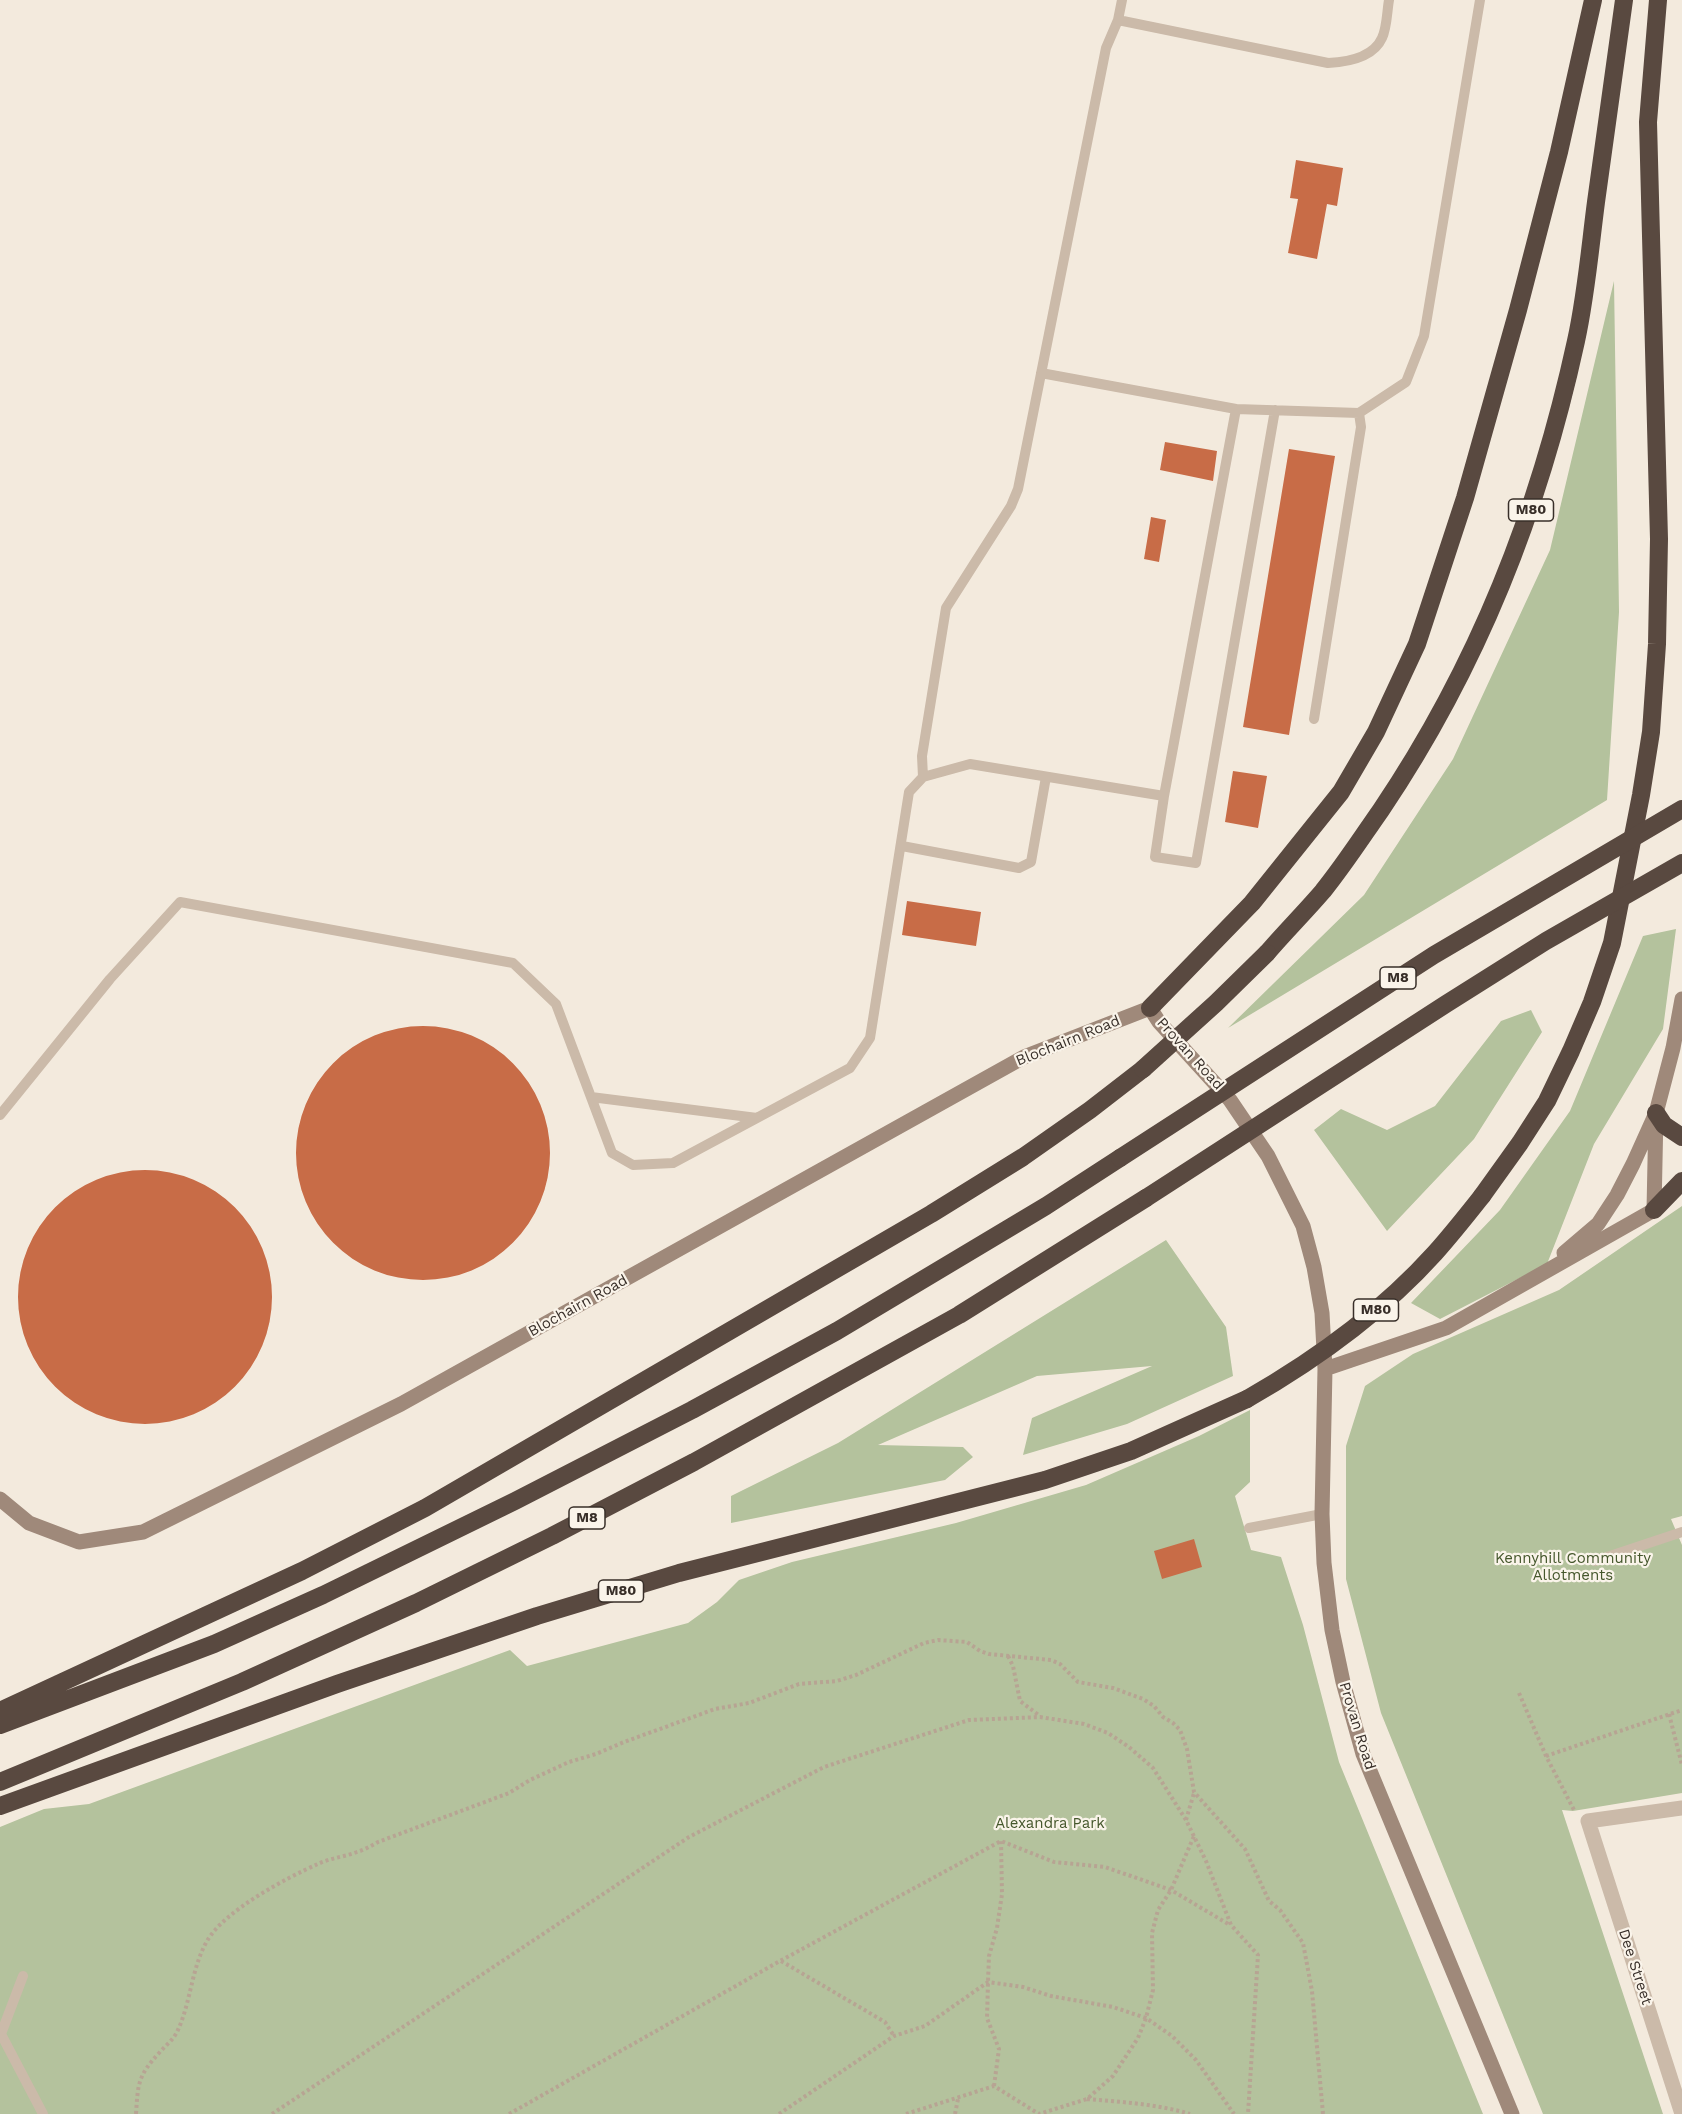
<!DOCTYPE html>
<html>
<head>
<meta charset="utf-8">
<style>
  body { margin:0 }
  canvas { display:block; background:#f3eadd }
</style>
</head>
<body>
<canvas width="1682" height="2114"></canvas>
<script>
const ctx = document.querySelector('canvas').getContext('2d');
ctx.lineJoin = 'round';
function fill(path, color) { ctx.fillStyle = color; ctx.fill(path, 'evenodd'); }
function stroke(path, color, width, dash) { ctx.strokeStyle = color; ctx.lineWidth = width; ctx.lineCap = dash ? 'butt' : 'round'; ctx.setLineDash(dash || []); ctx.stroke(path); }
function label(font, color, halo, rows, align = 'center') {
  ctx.font = font + ' "Work Sans",sans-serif'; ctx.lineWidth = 4.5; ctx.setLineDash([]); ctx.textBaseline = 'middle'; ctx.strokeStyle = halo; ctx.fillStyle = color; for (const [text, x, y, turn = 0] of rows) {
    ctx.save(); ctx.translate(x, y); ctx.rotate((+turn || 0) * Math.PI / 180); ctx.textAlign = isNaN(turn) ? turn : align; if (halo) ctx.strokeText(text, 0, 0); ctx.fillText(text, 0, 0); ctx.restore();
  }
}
const green = new Path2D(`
  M 1614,281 L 1619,612 L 1607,800 L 1228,1028 L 1364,895 L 1453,759 L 1550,550 Z
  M 1676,929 L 1663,1029 L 1594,1144 L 1547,1264 L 1440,1319 L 1411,1303 L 1500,1210 L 1570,1111 L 1643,936 Z
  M 1531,1010 L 1542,1032 L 1474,1139 L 1387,1231 L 1314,1130 L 1341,1109 L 1387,1130 L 1435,1106 L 1501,1021 Z
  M 1682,1206 L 1682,1516 L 1671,1519 L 1682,1545 L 1682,1793 L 1573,1811 L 1562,1810 L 1663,2114 L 1543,2114 L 1381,1713 L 1346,1579 L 1346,1446 L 1365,1386 L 1413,1354 L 1559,1290 Z
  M 1166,1240 L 1226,1327 L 1233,1376 L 1127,1424 L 1023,1455 L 1032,1418 L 1152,1366 L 1037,1376 L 878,1445 L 963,1447 L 973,1457 L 945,1480 L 731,1523 L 731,1496 L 838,1443 Z
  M 1250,1410 L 1250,1482 L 1235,1496 L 1251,1550 L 1281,1557 L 1303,1625 L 1339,1762 L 1483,2114 L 0,2114 L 0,1827 L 44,1809 L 89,1804 L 510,1650 L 527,1666 L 688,1623 L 717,1602 L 739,1580 L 792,1562 L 956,1523 L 1086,1485 L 1199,1436 Z`);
const building = new Path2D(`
  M 1296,160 L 1343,168 L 1337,206 L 1327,204 L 1317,259 L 1288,253 L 1298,199 L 1290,198 Z
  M 1165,442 L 1217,451 L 1213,481 L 1160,470 Z
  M 1289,449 L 1335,456 L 1289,735 L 1243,727 Z
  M 1151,517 L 1166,520 L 1159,562 L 1144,559 Z
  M 1233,771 L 1267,776 L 1258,828 L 1225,822 Z
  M 907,901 L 981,912 L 976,946 L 902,935 Z
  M296 1153a127 127 0 1 1 254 0a127 127 0 1 1-254 0Z
  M18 1297a127 127 0 1 1 254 0a127 127 0 1 1-254 0Z
  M 1194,1539 L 1202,1567 L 1162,1579 L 1154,1551 Z`);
const path = new Path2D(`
  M 1008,1656 L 1013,1666 L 1020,1701 L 1040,1716
  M 1519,1693 L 1546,1756 L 1575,1812
  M 1669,1714 L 1682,1765
  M 1546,1756 L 1682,1710
  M 1186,1820 L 1194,1793
  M 781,1961 L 885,2022 L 894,2036
  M 994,2086 L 999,2049 L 987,2018 L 988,1982 L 989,1956 L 997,1928 L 1002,1894 L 1001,1841
  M 1087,2099 C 1122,2102 1157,2104 1190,2114
  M 136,2114 C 138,2083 138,2076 159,2053 C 165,2046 173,2040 177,2032 C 191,2003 191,1969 207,1941 C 224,1911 286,1878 318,1864 C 330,1858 344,1857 357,1852 C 364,1850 371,1846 378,1842 L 509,1793 L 530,1780 L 569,1762 L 596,1754 L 624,1742 L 715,1709 L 749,1703 L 799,1684 L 837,1681 L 856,1675 L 924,1643 L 938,1640 L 967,1642 L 980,1651 L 989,1654 L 1051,1660 L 1060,1664 L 1078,1682 L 1113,1688 L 1143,1699 L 1154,1706 L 1163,1717 L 1173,1723 L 1180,1730 L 1187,1749 L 1194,1792 L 1245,1849 L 1269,1901 L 1280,1910 L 1303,1943 L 1312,1991 L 1323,2114
  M 272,2114 L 689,1837 L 824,1767 L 969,1720 L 1040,1717 L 1084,1724 L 1108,1733 L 1129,1747 L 1153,1768 L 1186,1820 L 1206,1861 L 1231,1925 L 1258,1955 L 1248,2114
  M 509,2114 L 780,1961 L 1001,1841 L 1054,1862 L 1105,1867 L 1171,1890 L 1230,1925
  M 779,2114 L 894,2036 L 925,2026 L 988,1982 L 1023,1987 L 1051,1996 L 1113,2007 L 1146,2018 L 1172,2036 L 1196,2060 L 1234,2114
  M 906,2114 L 994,2086 L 1039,2114 L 1087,2099 L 1113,2076 L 1138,2038 L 1146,2018 L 1153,1990 L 1152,1933 L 1158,1910 L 1171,1890 L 1194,1836
  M 955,2114 L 958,2099`);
const lane = new Path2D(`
  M 1118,20 L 1328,63 C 1348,62 1373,58 1382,38 C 1387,28 1387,11 1389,0
  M 1041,373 L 1236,409
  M 1314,719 L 1361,427 L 1359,413
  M 923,777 L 922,756 L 946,608 L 1011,506 L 1018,489 L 1106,48 L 1118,20 L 1122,0
  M 1164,796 L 1155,857 L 1196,863 L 1275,410
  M 902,846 L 1019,868 L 1031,862 L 1046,777
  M 591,1097 L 757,1118
  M 0,1115 L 110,979 L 180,902 L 513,963 L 556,1004 L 612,1153 L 633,1165 L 673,1163 L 850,1068 L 870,1038 L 909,792 L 923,777 L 970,764 L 1164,796 L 1236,409 L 1359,413 L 1406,382 L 1424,336 L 1480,0
  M 1249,1528 L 1322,1514
  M 1595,1561 L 1682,1532
  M 23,1976 L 1,2034 L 43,2114`);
const street = new Path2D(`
  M 1682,2114 L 1588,1821 L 1682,1808`);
const secondary = new Path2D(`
  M 1564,1253 L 1598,1224 L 1617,1195 L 1633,1164 L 1656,1113 L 1673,1048 L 1682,999
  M 1325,1369 L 1446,1328 L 1654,1210 L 1656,1113
  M 0,1499 L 29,1523 L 79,1542 L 143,1532 L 401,1404 L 1024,1057 L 1150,1008 L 1159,1022 L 1230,1100 L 1268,1156 L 1303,1226 L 1314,1267 L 1322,1313 L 1325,1369 L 1322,1514 L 1324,1563 L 1332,1630 L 1343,1682 L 1363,1754 L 1512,2114`);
const highway = new Path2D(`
  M 1267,953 C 1285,932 1305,912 1323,891 C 1344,865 1362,837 1381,810 C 1478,666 1539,511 1576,341 C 1586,296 1590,248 1596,202 C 1605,134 1615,67 1624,0
  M 1150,1008 L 1252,903 L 1341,792 L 1376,732 L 1417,644 L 1465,498 L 1518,310 L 1559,152 L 1593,0
  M 1656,1113 L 1664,1125 L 1682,1137
  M 1482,1196 L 1520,1143 L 1547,1101 L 1571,1051 L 1592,1002 L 1612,943 L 1641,795 L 1651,732 L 1657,644 L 1659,539 L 1648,122 L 1658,0
  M 1654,1210 L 1682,1181
  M 0,1711 L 302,1571 L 425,1508 L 931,1214 L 1023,1157 L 1090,1110 L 1143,1069
  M 0,1725 L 214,1644 L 323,1595 L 515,1501 L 692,1410 L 837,1331 L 1046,1206 L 1120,1158
  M 0,1782 L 242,1682 L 416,1603 L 552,1536 L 694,1462 L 959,1315 L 1146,1198
  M 0,1806 L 337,1684 L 537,1616 L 679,1573 L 1045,1480 L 1131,1451 L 1247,1399`);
const highwayBridge = new Path2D(`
  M 1143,1069 L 1216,1003 L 1267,953
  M 1120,1158 L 1434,955 L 1682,809
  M 1146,1198 L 1446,1004 L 1546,941 L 1682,863
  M 1247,1399 C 1317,1359 1381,1313 1435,1253 C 1452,1234 1467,1215 1482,1196`);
const shields = [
  [1531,510,45],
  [1398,978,36],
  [1376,1310,45],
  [587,1518,36],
  [621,1591,45]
];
const shieldNames = [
  ["M80",1531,510],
  ["M8",1398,978],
  ["M80",1376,1310],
  ["M8",587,1518],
  ["M80",621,1591]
];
const streetNames = [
  ["Blochairn Road",1068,1041,-22],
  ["Provan Road",1190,1054,48],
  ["Blochairn Road",578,1306,-29],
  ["Provan Road",1357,1726,73],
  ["Dee Street",1635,1967,72]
];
const parkNames = [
  ["Kennyhill Community",1573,1559],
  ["Allotments",1573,1576],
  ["Alexandra Park",1050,1824]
];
fill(green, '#b4c29d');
fill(building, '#c86c47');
stroke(path, '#b7a493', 4, [3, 3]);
stroke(lane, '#cbbaa9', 10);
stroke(street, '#cbbaa9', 15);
stroke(secondary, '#9f897a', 15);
stroke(highway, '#594940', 18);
stroke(highwayBridge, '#594940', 18);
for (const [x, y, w] of shields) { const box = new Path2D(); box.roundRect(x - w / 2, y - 11, w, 22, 4.5); ctx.fillStyle = '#faf4ea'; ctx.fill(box); stroke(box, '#382f29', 1.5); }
label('bold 14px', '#382f29', null, shieldNames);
label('15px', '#382f29', '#faf4ea', streetNames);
label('15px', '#45572c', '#faf4ea', parkNames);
</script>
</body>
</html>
